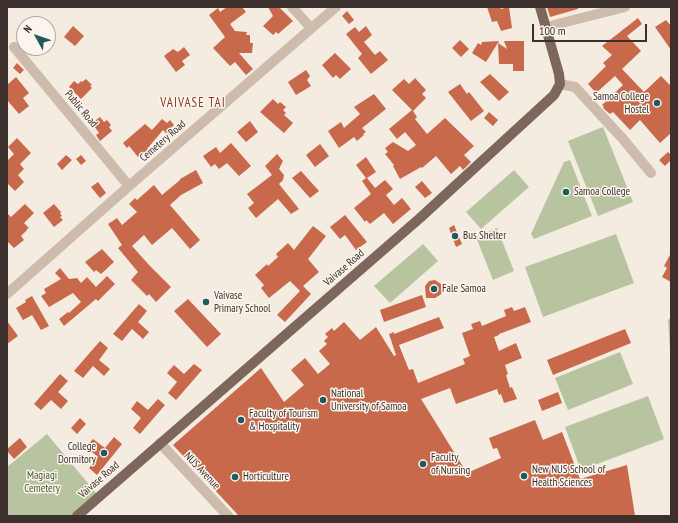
<!DOCTYPE html>
<html>
<head>
<meta charset="utf-8">
<style>
  body { margin:0 }
  #map { position:relative; width:678px; height:523px; overflow:hidden; background:#f4ebe1; font-family:"PT Sans Narrow",sans-serif }
  canvas { display:block }
  .frame { position:absolute; inset:0; border:8px solid #3b302b; pointer-events:none }
  .north { position:absolute; left:16px; top:16px; width:40px; height:40px; box-sizing:border-box; background:#fbf5ee; border:1px solid #aea6a0; border-radius:50%; rotate:310deg; font-size:11px; font-weight:700; line-height:16px; text-align:center; color:#3b302b }
  .north::after { content:''; display:block; margin:auto; width:14px; height:18px; background:#1f5a5e; clip-path:polygon(50% 0,100% 100%,50% 72%,0 100%) }
  .scale { position:absolute; left:532px; top:24px; width:115px; height:18px; box-sizing:border-box; border:2px solid #3b302b; border-top:0; padding-left:5px; font-size:12px; line-height:14px; white-space:nowrap; color:#3b302b; -webkit-text-stroke:3px #fbf5ee; paint-order:stroke }
</style>
</head>
<body>
<div id="map">
<canvas width="678" height="523"></canvas>
<div class="frame"></div>
<div class="north">N</div>
<div class="scale">100 m</div>
</div>
<script>
const ctx = document.querySelector('canvas').getContext('2d');
ctx.lineJoin = 'round';
function fill(path, color) { ctx.fillStyle = color; ctx.fill(path, 'evenodd'); }
function stroke(path, color, width, dash) { ctx.strokeStyle = color; ctx.lineWidth = width; ctx.lineCap = dash ? 'butt' : 'round'; ctx.setLineDash(dash || []); ctx.stroke(path); }
function label(font, color, halo, rows, align = 'center') {
  ctx.font = font + ' "PT Sans Narrow",sans-serif'; ctx.lineWidth = 3; ctx.setLineDash([]); ctx.textBaseline = 'middle'; ctx.strokeStyle = halo; ctx.fillStyle = color; for (const [text, x, y, turn = 0] of rows) {
    ctx.save(); ctx.translate(x, y); ctx.rotate((+turn || 0) * Math.PI / 180); ctx.textAlign = isNaN(turn) ? turn : align; if (halo) ctx.strokeText(text, 0, 0); ctx.fillText(text, 0, 0); ctx.restore();
  }
}
const green = new Path2D(`
  M 603,127 L 633,202 L 598,216 L 568,141 Z
  M 570,160 L 592,216 L 534,239 L 531,234 L 564,162 Z
  M 514,170 L 529,187 L 481,229 L 466,212 Z
  M 497,228 L 514,271 L 493,280 L 476,237 Z
  M 616,234 L 634,283 L 543,317 L 525,267 Z
  M 423,244 L 438,261 L 390,303 L 374,286 Z
  M 671,317 L 671,366 L 668,320 Z
  M 620,352 L 633,384 L 568,410 L 555,378 Z
  M 648,396 L 664,439 L 581,470 L 565,427 Z
  M 47,434 L 97,494 L 71,516 L 7,516 L 7,467 Z`);
const building = new Path2D(`
  M 227,7 L 242,7 L 246,12 L 230,24 L 235,31 L 247,32 L 246,35 L 250,35 L 250,43 L 253,43 L 252,53 L 239,53 L 253,69 L 246,75 L 235,62 L 230,66 L 213,48 L 225,37 L 209,15 L 218,8 L 220,12 Z
  M 268,7 L 279,7 L 293,21 L 278,34 L 276,32 L 273,35 L 263,26 L 273,16 Z
  M 487,7 L 500,7 L 501,9 L 509,7 L 512,28 L 501,31 L 497,21 L 492,22 Z
  M 547,7 L 578,7 L 578,9 L 550,17 Z
  M 347,11 L 354,20 L 349,24 L 342,16 Z
  M 638,18 L 642,24 L 627,36 L 641,51 L 622,69 L 644,92 L 661,76 L 671,86 L 671,133 L 660,143 L 640,120 L 630,130 L 613,112 L 610,114 L 603,108 L 604,107 L 602,105 L 623,85 L 615,76 L 596,93 L 588,84 L 606,66 L 603,63 L 612,55 L 602,46 Z
  M 666,20 L 671,26 L 671,50 L 655,27 Z
  M 73,26 L 84,36 L 75,46 L 64,37 Z
  M 366,26 L 372,35 L 364,42 L 375,55 L 380,51 L 388,60 L 371,74 L 358,58 L 362,54 L 346,34 L 355,27 L 359,32 Z
  M 460,40 L 469,49 L 461,57 L 452,48 Z
  M 499,41 L 486,62 L 472,53 L 478,43 L 481,45 L 482,42 Z
  M 504,41 L 524,41 L 524,71 L 513,71 L 513,64 L 499,64 L 498,43 L 507,49 Z
  M 184,47 L 190,55 L 182,61 L 185,65 L 176,72 L 164,56 L 173,49 L 178,52 Z
  M 335,53 L 351,69 L 340,79 L 336,75 L 333,78 L 322,65 Z
  M 17,63 L 24,70 L 20,74 L 13,68 Z
  M 306,70 L 310,76 L 307,80 L 311,86 L 296,95 L 288,82 Z
  M 490,74 L 509,92 L 499,101 L 480,82 Z
  M 16,77 L 29,93 L 23,98 L 29,106 L 19,114 L 7,100 L 7,85 Z
  M 415,78 L 426,90 L 422,94 L 426,98 L 413,111 L 417,117 L 415,119 L 427,134 L 445,118 L 474,146 L 464,155 L 471,162 L 463,170 L 460,166 L 451,174 L 436,156 L 422,168 L 421,167 L 400,179 L 393,166 L 394,165 L 385,154 L 388,152 L 385,148 L 393,142 L 408,151 L 416,145 L 405,132 L 397,139 L 389,129 L 412,110 L 392,90 L 404,79 L 409,84 Z
  M 86,79 L 92,85 L 90,86 L 92,88 L 81,99 L 69,87 L 74,81 L 78,84 L 81,81 L 82,82 Z
  M 460,84 L 467,94 L 469,92 L 484,111 L 471,121 L 448,92 Z
  M 374,94 L 386,109 L 362,128 L 366,132 L 363,134 L 364,135 L 357,141 L 354,137 L 339,148 L 328,131 L 341,122 L 344,128 L 360,114 L 354,107 Z
  M 273,99 L 278,104 L 280,102 L 286,107 L 283,110 L 286,113 L 284,115 L 293,123 L 284,133 L 260,112 Z
  M 489,112 L 498,120 L 493,126 L 484,118 Z
  M 100,117 L 104,122 L 107,120 L 111,125 L 109,127 L 112,131 L 100,141 L 96,135 L 99,133 L 92,123 Z
  M 162,119 L 167,123 L 170,120 L 174,125 L 170,129 L 172,130 L 168,135 L 163,130 L 147,149 L 148,150 L 138,157 L 129,146 L 127,148 L 123,143 L 145,124 L 152,130 Z
  M 250,121 L 258,132 L 246,142 L 237,132 Z
  M 17,138 L 31,153 L 20,164 L 24,169 L 18,175 L 24,182 L 15,191 L 7,183 L 7,161 L 14,154 L 8,147 Z
  M 231,143 L 251,166 L 239,176 L 227,163 L 219,169 L 215,164 L 211,167 L 203,156 L 216,147 L 220,153 Z
  M 320,144 L 329,156 L 315,167 L 306,155 Z
  M 668,152 L 671,155 L 671,160 L 665,166 L 659,160 Z
  M 277,154 L 283,161 L 279,169 L 284,175 L 283,180 L 279,184 L 299,209 L 291,214 L 278,199 L 256,218 L 248,208 L 254,203 L 247,194 L 272,175 L 265,166 Z
  M 66,155 L 72,160 L 62,170 L 57,164 Z
  M 81,155 L 86,161 L 81,165 L 76,159 Z
  M 366,157 L 376,172 L 367,178 L 375,188 L 385,180 L 393,189 L 386,195 L 394,205 L 402,198 L 411,209 L 393,224 L 384,213 L 370,224 L 366,220 L 365,222 L 354,208 L 371,194 L 362,181 L 366,178 L 356,165 Z
  M 196,170 L 203,183 L 181,195 L 170,205 L 200,240 L 190,249 L 172,228 L 152,245 L 144,235 L 132,246 L 150,266 L 171,287 L 156,302 L 149,294 L 147,296 L 131,280 L 138,272 L 118,248 L 122,245 L 108,224 L 117,218 L 122,225 L 137,212 L 129,204 L 135,198 L 137,200 L 154,185 L 162,195 L 180,180 L 180,179 Z
  M 301,171 L 319,191 L 310,198 L 292,178 Z
  M 422,181 L 432,193 L 425,198 L 415,187 Z
  M 98,182 L 106,193 L 100,198 L 91,187 Z
  M 25,204 L 34,213 L 24,223 L 29,228 L 27,229 L 27,230 L 21,236 L 24,240 L 14,248 L 7,241 L 7,213 L 11,217 Z
  M 54,204 L 61,212 L 60,213 L 62,216 L 60,217 L 63,220 L 54,227 L 43,213 Z
  M 345,215 L 367,242 L 356,250 L 345,235 L 340,239 L 330,227 Z
  M 454,225 L 462,244 L 456,247 L 449,228 Z
  M 313,226 L 326,236 L 308,259 L 319,272 L 303,286 L 311,294 L 285,322 L 277,315 L 300,291 L 290,281 L 269,298 L 261,288 L 264,285 L 255,275 L 267,264 L 268,266 L 278,257 L 276,254 L 288,243 L 294,250 Z
  M 102,249 L 114,262 L 101,274 L 96,270 L 94,272 L 85,262 Z
  M 671,253 L 671,282 L 662,277 L 667,268 L 664,266 Z
  M 60,268 L 69,279 L 77,278 L 81,283 L 87,277 L 96,287 L 107,276 L 115,284 L 98,301 L 96,299 L 64,326 L 59,319 L 68,312 L 69,313 L 81,302 L 73,293 L 49,307 L 41,296 L 46,293 L 44,289 L 61,279 L 55,273 Z
  M 435,280 L 441,284 L 442,293 L 440,295 L 435,298 L 426,298 L 425,286 L 429,281 Z
  M 422,295 L 426,307 L 384,322 L 380,310 Z
  M 32,296 L 49,326 L 41,330 L 32,315 L 23,320 L 16,308 L 26,302 L 25,300 Z
  M 188,299 L 221,334 L 207,347 L 174,311 Z
  M 139,304 L 147,311 L 138,322 L 149,332 L 143,339 L 132,329 L 122,341 L 113,334 Z
  M 512,307 L 514,311 L 525,307 L 531,322 L 499,334 L 499,335 L 494,337 L 499,351 L 516,343 L 522,358 L 505,365 L 508,374 L 506,375 L 510,388 L 512,387 L 517,399 L 504,403 L 501,394 L 499,395 L 497,389 L 456,404 L 450,388 L 421,399 L 467,473 L 501,458 L 497,448 L 493,449 L 489,438 L 535,420 L 543,440 L 562,432 L 580,479 L 627,465 L 635,516 L 239,516 L 173,445 L 261,368 L 284,402 L 304,385 L 291,370 L 305,358 L 318,374 L 330,364 L 319,351 L 327,344 L 324,341 L 328,337 L 325,334 L 332,328 L 334,331 L 344,322 L 360,340 L 376,327 L 394,356 L 396,355 L 389,334 L 394,332 L 394,334 L 439,317 L 444,328 L 399,345 L 409,370 L 413,369 L 418,383 L 465,364 L 463,359 L 470,356 L 462,333 L 473,329 L 471,324 L 480,321 L 482,326 L 506,316 L 504,310 Z
  M 7,321 L 18,336 L 7,344 Z
  M 625,329 L 631,343 L 553,375 L 547,360 Z
  M 100,341 L 108,348 L 99,360 L 110,369 L 104,376 L 93,366 L 83,378 L 74,371 Z
  M 194,364 L 202,370 L 176,400 L 168,393 L 177,382 L 167,373 L 174,365 L 184,374 Z
  M 60,374 L 68,381 L 58,392 L 68,401 L 61,409 L 51,400 L 41,410 L 34,404 Z
  M 558,392 L 562,403 L 542,411 L 538,400 Z
  M 158,399 L 165,405 L 140,434 L 133,428 L 141,418 L 131,409 L 137,401 L 148,410 Z
  M 80,418 L 86,424 L 77,434 L 71,428 Z
  M 114,437 L 122,444 L 97,475 L 89,468 L 98,457 L 86,447 L 93,439 L 105,448 Z
  M 20,438 L 27,447 L 14,459 L 7,451 L 7,449 Z`);
const minor = new Path2D(`
  M 292,7 L 311,28
  M 546,27 L 625,7
  M 14,47 L 129,186
  M 560,84 L 575,87 L 623,139 L 651,173
  M 7,294 L 129,186 L 336,7
  M 160,443 L 228,516`);
const major = new Path2D(`
  M 77,516 L 420,218 L 554,95 L 560,84 L 559,74 L 540,7`);
const markers = [
  [657,103,4,"#1f5a5e"],
  [566,192,4,"#1f5a5e"],
  [455,236,4,"#1f5a5e"],
  [434,289,4,"#1f5a5e"],
  [206,302,4,"#1f5a5e"],
  [323,400,4,"#1f5a5e"],
  [241,420,4,"#1f5a5e"],
  [104,453,4,"#1f5a5e"],
  [423,464,4,"#1f5a5e"],
  [524,476,4,"#1f5a5e"],
  [235,477,4,"#1f5a5e"]
];
const poiNames = [
  ["Samoa College",649,97,"right"],
  ["Hostel",649,110,"right"],
  ["Samoa College",574,192],
  ["Bus Shelter",463,236],
  ["Fale Samoa",442,289],
  ["Vaivase",214,296],
  ["Primary School",214,309],
  ["National",331,394],
  ["University of Samoa",331,407],
  ["Faculty of Tourism",249,414],
  ["& Hospitality",249,427],
  ["College",96,447,"right"],
  ["Dormitory",96,460,"right"],
  ["Faculty",431,458],
  ["of Nursing",431,471],
  ["New NUS School of",532,470],
  ["Health Sciences",532,483],
  ["Horticulture",243,477]
];
const streetNames = [
  ["Public Road",81,109,50],
  ["Cemetery Road",163,141,-41],
  ["Vaivase Road",344,268,-41],
  ["NUS Avenue",202,471,47],
  ["Vaivase Road",99,480,-41]
];
const parkNames = [
  ["Magiagi",42,476],
  ["Cemetery",42,489]
];
const quarterNames = [
  ["VAIVASE TAI",193,103]
];
fill(green, '#b8c4a0');
fill(building, '#c8694b');
stroke(minor, '#cdbbac', 10);
stroke(major, '#7d675c', 10);
for (const [x, y, r, color] of markers) { const dot = new Path2D(); dot.arc(x, y, r, 0, 2 * Math.PI); ctx.fillStyle = color; ctx.fill(dot); stroke(dot, '#fbf5ee', 1.5); }
label('11px', '#3b302b', '#fbf5ee', poiNames, 'left');
label('11px', '#3b302b', '#fbf5ee', streetNames);
label('11px', '#4a5a2e', '#fbf5ee', parkNames);
ctx.letterSpacing = '1px';
label('13px', '#8c3b22', '#fbf5ee', quarterNames);
ctx.letterSpacing = '0px';
</script>
</body>
</html>
